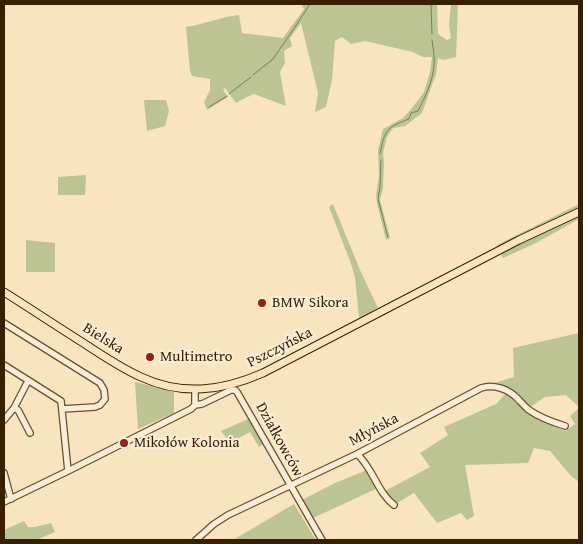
<!DOCTYPE html>
<html>
<head>
<meta charset="utf-8">
<style>
  body { margin:0 }
  #map { position:relative; width:583px; height:544px; overflow:hidden; background:#f8e4bf; font-family:"Gentium Book Plus",serif }
  canvas { display:block }
  .frame { position:absolute; inset:0; border:5px solid #371f00; pointer-events:none }
</style>
</head>
<body>
<div id="map">
<canvas width="583" height="544"></canvas>
<div class="frame"></div>
</div>
<script>
const ctx = document.querySelector('canvas').getContext('2d');
ctx.lineJoin = 'round';
function fill(path, color) { ctx.fillStyle = color; ctx.fill(path, 'evenodd'); }
function stroke(path, color, width, dash) { ctx.strokeStyle = color; ctx.lineWidth = width; ctx.lineCap = dash ? 'butt' : 'round'; ctx.setLineDash(dash || []); ctx.stroke(path); }
function label(font, color, halo, rows, align = 'center') {
  ctx.font = font + ' "Gentium Book Plus",serif'; ctx.lineWidth = 4.5; ctx.setLineDash([]); ctx.textBaseline = 'middle'; ctx.strokeStyle = halo; ctx.fillStyle = color; for (const [text, x, y, turn = 0] of rows) {
    ctx.save(); ctx.translate(x, y); ctx.rotate((+turn || 0) * Math.PI / 180); ctx.textAlign = isNaN(turn) ? turn : align; if (halo) ctx.strokeText(text, 0, 0); ctx.fillText(text, 0, 0); ctx.restore();
  }
}
const green = new Path2D(`
  M 303,4 L 437,4 L 438,34 L 447,40 L 451,38 L 449,25 L 451,4 L 458,4 L 456,57 L 443,60 L 438,58 L 436,74 L 422,113 L 405,126 L 393,128 L 387,137 L 383,153 L 384,162 L 383,188 L 380,200 L 390,238 L 386,240 L 377,203 L 376,195 L 379,176 L 378,150 L 383,129 L 403,118 L 412,108 L 424,92 L 430,72 L 432,57 L 423,57 L 413,52 L 365,41 L 351,44 L 342,37 L 335,41 L 332,80 L 326,107 L 315,112 L 318,93 L 301,23 L 290,38 L 292,46 L 284,51 L 285,63 L 280,72 L 286,106 L 254,94 L 243,99 L 236,103 L 225,88 L 223,90 L 228,97 L 207,110 L 204,102 L 210,90 L 210,79 L 192,76 L 190,71 L 186,27 C 204,24 221,17 239,15 L 242,33 L 283,38 L 304,9 L 302,5 Z
  M 144,100 L 166,100 L 169,111 L 165,126 L 147,131 Z
  M 86,175 L 85,195 L 58,195 L 58,177 Z
  M 333,204 L 360,270 L 378,308 L 359,318 L 355,277 L 350,261 L 329,207 Z
  M 579,204 L 579,219 L 536,243 L 503,258 L 497,245 Z
  M 26,240 L 55,243 L 55,272 L 26,272 Z
  M 579,333 L 579,407 L 566,395 L 545,397 L 529,408 L 538,420 L 565,431 L 575,424 L 570,416 L 579,408 L 579,482 L 571,476 L 550,451 L 534,448 L 528,463 L 465,465 L 474,516 L 467,520 L 461,513 L 437,523 L 414,493 L 397,503 L 385,491 L 430,467 L 420,453 L 448,435 L 444,427 L 496,404 L 510,389 L 491,384 L 514,377 L 513,348 Z
  M 135,382 L 174,392 L 174,413 L 138,429 Z
  M 248,419 L 264,444 L 259,447 L 250,432 L 230,443 L 221,431 Z
  M 367,470 L 378,488 L 313,518 L 302,500 L 335,483 Z
  M 294,504 L 316,540 L 233,540 Z
  M 24,521 L 28,527 L 35,527 L 51,523 L 55,532 L 36,540 L 4,540 L 4,530 Z`);
const stream = new Path2D(`
  M 431,4 L 432,34
  M 253,75 L 273,59 L 295,27 L 310,4
  M 229,94 L 251,77
  M 209,107 L 227,96
  M 380,154 C 385,130 385,128 409,119 L 411,113 L 418,111 C 425,97 433,81 434,65 C 435,57 433,48 432,40
  M 381,160 L 380,187 L 378,199 L 388,237`);
const minor = new Path2D(`
  M 4,323 L 100,383 L 104,390 L 105,399 L 100,405 L 95,407 L 62,409
  M 4,365 L 61,401 L 68,471
  M 195,405 L 202,404 L 231,390 L 235,390 L 237,392 L 322,540
  M 14,408 L 18,410 L 30,433
  M 4,420 L 14,408 L 28,381
  M 357,454 C 373,468 377,492 394,505
  M 4,473 L 11,499
  M 4,502 L 68,471 L 191,409 L 195,405 L 195,390
  M 196,540 L 214,524 L 228,515 L 357,454 L 481,388 C 494,384 508,389 517,398 C 521,402 524,406 529,410 C 539,417 552,422 565,426`);
const major = new Path2D(`
  M 4,292 C 31,309 58,327 85,344 C 103,356 121,368 141,377 C 182,396 222,391 263,373 L 519,240 L 579,212`);
const markers = [
  [262,303,5,"#8f2418"],
  [150,357,5,"#8f2418"],
  [124,443,5,"#8f2418"]
];
const poiNames = [
  ["BMW Sikora",272,303],
  ["Multimetro",160,357],
  ["Mikołów Kolonia",134,443]
];
const streetNames = [
  ["Bielska",103,339,32],
  ["Pszczyńska",280,348,-27],
  ["Młyńska",374,430,-28],
  ["Działkowców",279,440,61]
];
fill(green, '#bcc493');
stroke(stream, '#757f67', 1);
stroke(minor, '#675030', 8);
stroke(major, '#371f00', 9);
stroke(minor, '#faedd5', 5.5);
stroke(major, '#f8e4bf', 7);
for (const [x, y, r, color] of markers) { const dot = new Path2D(); dot.arc(x, y, r, 0, 2 * Math.PI); ctx.fillStyle = color; ctx.fill(dot); stroke(dot, '#faedd5', 2); }
label('15px', '#371f00', '#faedd5', poiNames, 'left');
label('15px', '#371f00', '#faedd5', streetNames);
</script>
</body>
</html>
